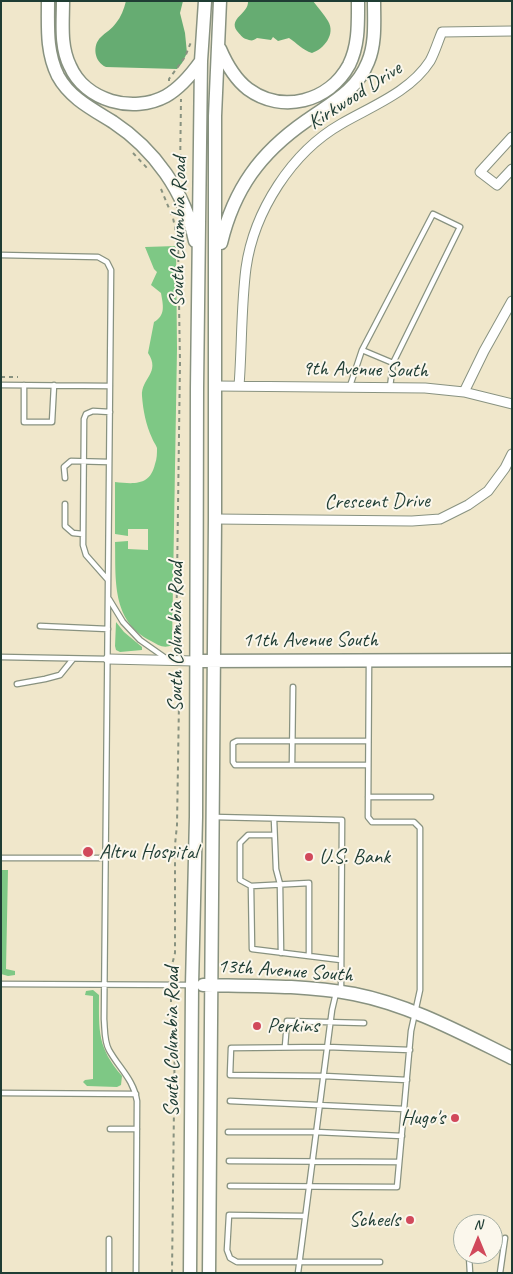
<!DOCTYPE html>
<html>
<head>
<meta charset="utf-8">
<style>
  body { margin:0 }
  #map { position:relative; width:513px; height:1274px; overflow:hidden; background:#f0e7cb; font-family:Caveat,sans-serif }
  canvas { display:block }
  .frame { position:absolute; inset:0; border:2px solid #1f3d34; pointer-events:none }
  .north { position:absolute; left:453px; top:1214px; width:50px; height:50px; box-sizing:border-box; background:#fbf7ec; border:1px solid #a3ada2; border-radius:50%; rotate:0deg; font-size:14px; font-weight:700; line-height:20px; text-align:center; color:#1f3d34 }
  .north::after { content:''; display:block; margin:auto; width:18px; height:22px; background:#d1495b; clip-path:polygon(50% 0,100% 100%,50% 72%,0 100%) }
</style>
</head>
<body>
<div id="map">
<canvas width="513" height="1274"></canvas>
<div class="frame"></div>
<div class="north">N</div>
</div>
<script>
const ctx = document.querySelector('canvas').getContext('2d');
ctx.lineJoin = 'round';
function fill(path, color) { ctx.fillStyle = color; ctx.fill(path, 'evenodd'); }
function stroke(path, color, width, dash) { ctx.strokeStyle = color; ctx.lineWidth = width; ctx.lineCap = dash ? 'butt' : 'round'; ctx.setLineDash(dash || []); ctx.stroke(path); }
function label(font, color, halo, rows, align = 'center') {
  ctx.font = font + ' Caveat,sans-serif'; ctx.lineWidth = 4; ctx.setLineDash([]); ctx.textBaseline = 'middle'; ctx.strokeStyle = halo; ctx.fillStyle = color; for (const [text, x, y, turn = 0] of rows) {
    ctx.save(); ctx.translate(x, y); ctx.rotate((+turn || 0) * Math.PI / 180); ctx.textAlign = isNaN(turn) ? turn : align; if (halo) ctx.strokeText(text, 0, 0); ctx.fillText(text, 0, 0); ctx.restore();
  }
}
const green = new Path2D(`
  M 176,246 L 177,349 L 172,645 C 164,649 158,645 151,641 C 111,621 116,579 115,542 L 128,541 L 128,549 L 148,550 L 148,529 L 128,529 L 128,536 L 115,534 L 115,482 C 134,484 150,486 155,464 C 157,459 157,453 157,448 C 156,445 153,441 152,438 C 146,425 143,410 142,396 C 141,378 161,373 148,353 L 154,322 C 166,315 163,305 161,293 L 151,285 L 157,272 L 154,269 L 145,247 Z
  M 116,622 L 124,632 L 142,647 L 142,650 L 120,652 L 116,650 L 115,646 Z
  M 1,870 L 8,870 L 6,969 L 15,971 L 15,975 L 8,976 L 1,974 Z
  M 93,990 L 99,995 C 99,1031 97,1047 122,1076 L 121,1085 L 117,1087 L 87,1086 L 83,1082 L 85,1080 L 93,1079 L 93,996 L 85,995 L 86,991 Z`);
const forest = new Path2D(`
  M 126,1 L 183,1 L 180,13 L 185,33 L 187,53 L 182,63 L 177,69 L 106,67 C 94,62 92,45 101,37 C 106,32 112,29 116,23 C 121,17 124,9 126,1 Z
  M 248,1 L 313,1 C 318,8 324,14 328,21 C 336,34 324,49 312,53 C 302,50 297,43 289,38 L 278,41 L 273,37 L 271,40 L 257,38 C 253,41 251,41 246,39 C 242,38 240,34 237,31 C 228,18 249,14 248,1 Z`);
const path = new Path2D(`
  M 169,81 L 169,79 L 185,57 L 191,42
  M 133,153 L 148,169
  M 180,174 L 181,99
  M 161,189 L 173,218 L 178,241 L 180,363 L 176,651
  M 1,377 L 18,377
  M 172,978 L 172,965 L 175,953 L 175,845 L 177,825 L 179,702 L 175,681 L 176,669
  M 171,990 L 171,1003 L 175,1023 L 172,1273`);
const lane = new Path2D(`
  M 1,255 L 98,257 L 107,262 L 111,270 L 104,1019 C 105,1030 104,1041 109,1050 C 119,1068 134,1080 137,1101 L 136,1273
  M 1,385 L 110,386
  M 24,385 L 24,422 L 52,422 L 54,385
  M 350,386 L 362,350 L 433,214 L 460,227 L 393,363 L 362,350
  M 390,387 L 393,363
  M 65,478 L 64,467 L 71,461 L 109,462
  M 65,504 L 65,526 L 73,533 L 83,534
  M 108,580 L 86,555 L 83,545 L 84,419 L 86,414 L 93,411 L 110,412
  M 109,599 L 123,622 L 140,640 L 167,659
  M 40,626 L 108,629
  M 1,657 L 108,659
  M 17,684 L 45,679 L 60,675 L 73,659
  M 292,765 L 293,687
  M 368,765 L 235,765 L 233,762 L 233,743 L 237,741 L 368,741
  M 368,797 L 431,797
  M 214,817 L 342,820 L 341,989
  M 274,819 L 276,869 L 280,884 L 281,953
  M 274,835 L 248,835 L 240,843 L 240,880 L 251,886 L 252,949 L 341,960
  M 1,858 L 106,858
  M 251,886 L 309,883 L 309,956
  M 1,984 L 191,985
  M 285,1047 L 287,1021 L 364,1023
  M 407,1080 L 324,1076 L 230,1075 L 231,1048 L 327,1047 L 410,1050
  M 1,1093 L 136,1094
  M 230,1101 L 404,1109
  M 110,1129 L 137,1129
  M 228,1132 L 316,1132 L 402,1136
  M 229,1161 L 399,1162
  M 230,1186 L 397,1187 L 411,1031 L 420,990 L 420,828 L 414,822 L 372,822 L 368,817 L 369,662
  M 305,1216 L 229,1215 L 227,1250 L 230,1258 L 237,1262 L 380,1262
  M 109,1239 L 109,1273
  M 469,1256 L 470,1273
  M 298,1273 L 332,1010 L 336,993
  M 500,1273 L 505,1238`);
const street = new Path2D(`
  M 512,137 L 480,172 L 497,185 L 512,169
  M 216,386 L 425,388 L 464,392 L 512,404
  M 239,386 C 242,347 241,307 246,268 C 254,211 292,152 341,124 C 372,106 410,92 430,61 C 435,52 438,41 442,32 L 512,31
  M 464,392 L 484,351 L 512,301
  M 215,519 L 412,521 L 440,519 L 468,505 L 488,491 L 505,468 L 512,454
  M 108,659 L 195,661`);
const secondary = new Path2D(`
  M 48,1 C 48,27 46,52 58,76 C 70,98 92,109 113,122 C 154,149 185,192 195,241
  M 63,1 C 63,23 60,46 70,66 C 85,101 133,114 166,96 C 180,88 191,75 201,61
  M 220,49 C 226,63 235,79 248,89 C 282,114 329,102 349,65 C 359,45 358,23 358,1
  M 221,243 C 234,189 260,153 306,121 C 331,103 356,92 368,62 C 376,43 374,21 374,1
  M 195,661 L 512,660
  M 203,985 C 253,986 304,985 354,994 C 410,1005 461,1033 512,1058
  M 190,1273 L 192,985 L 196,817 L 197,388 L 201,61 L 205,1
  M 209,1273 L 215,519 L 215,116 L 220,1`);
const markers = [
  [88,852,6,"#d1495b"],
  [309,857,5,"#d1495b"],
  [257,1026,5,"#d1495b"],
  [455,1118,5,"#d1495b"],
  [410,1220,5,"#d1495b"]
];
const streetNames = [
  ["Kirkwood Drive",355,96,-33],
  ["South Columbia Road",179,232,-89],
  ["9th Avenue South",365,370,1],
  ["Crescent Drive",377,502,-1],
  ["South Columbia Road",176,637,-90],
  ["11th Avenue South",310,640],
  ["13th Avenue South",285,971,4],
  ["South Columbia Road",172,1042,-90]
];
const poiNames = [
  ["Altru Hospital",99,852],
  ["U.S. Bank",319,857],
  ["Perkins",267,1026],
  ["Hugo's",445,1118,"right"],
  ["Scheels",400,1220,"right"]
];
fill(green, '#7ec885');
fill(forest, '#66ac72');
stroke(lane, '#889280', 7);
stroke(street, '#889280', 11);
stroke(secondary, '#889280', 15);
stroke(path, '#889280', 2, [4, 4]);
stroke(lane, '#fff', 4.5);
stroke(street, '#fff', 9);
stroke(secondary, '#fff', 12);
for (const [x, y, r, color] of markers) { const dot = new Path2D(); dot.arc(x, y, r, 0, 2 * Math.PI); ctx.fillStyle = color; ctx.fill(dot); stroke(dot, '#fbf7ec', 2); }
label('21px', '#1f3d34', '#fbf7ec', streetNames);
label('21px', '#1f3d34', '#fbf7ec', poiNames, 'left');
</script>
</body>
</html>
